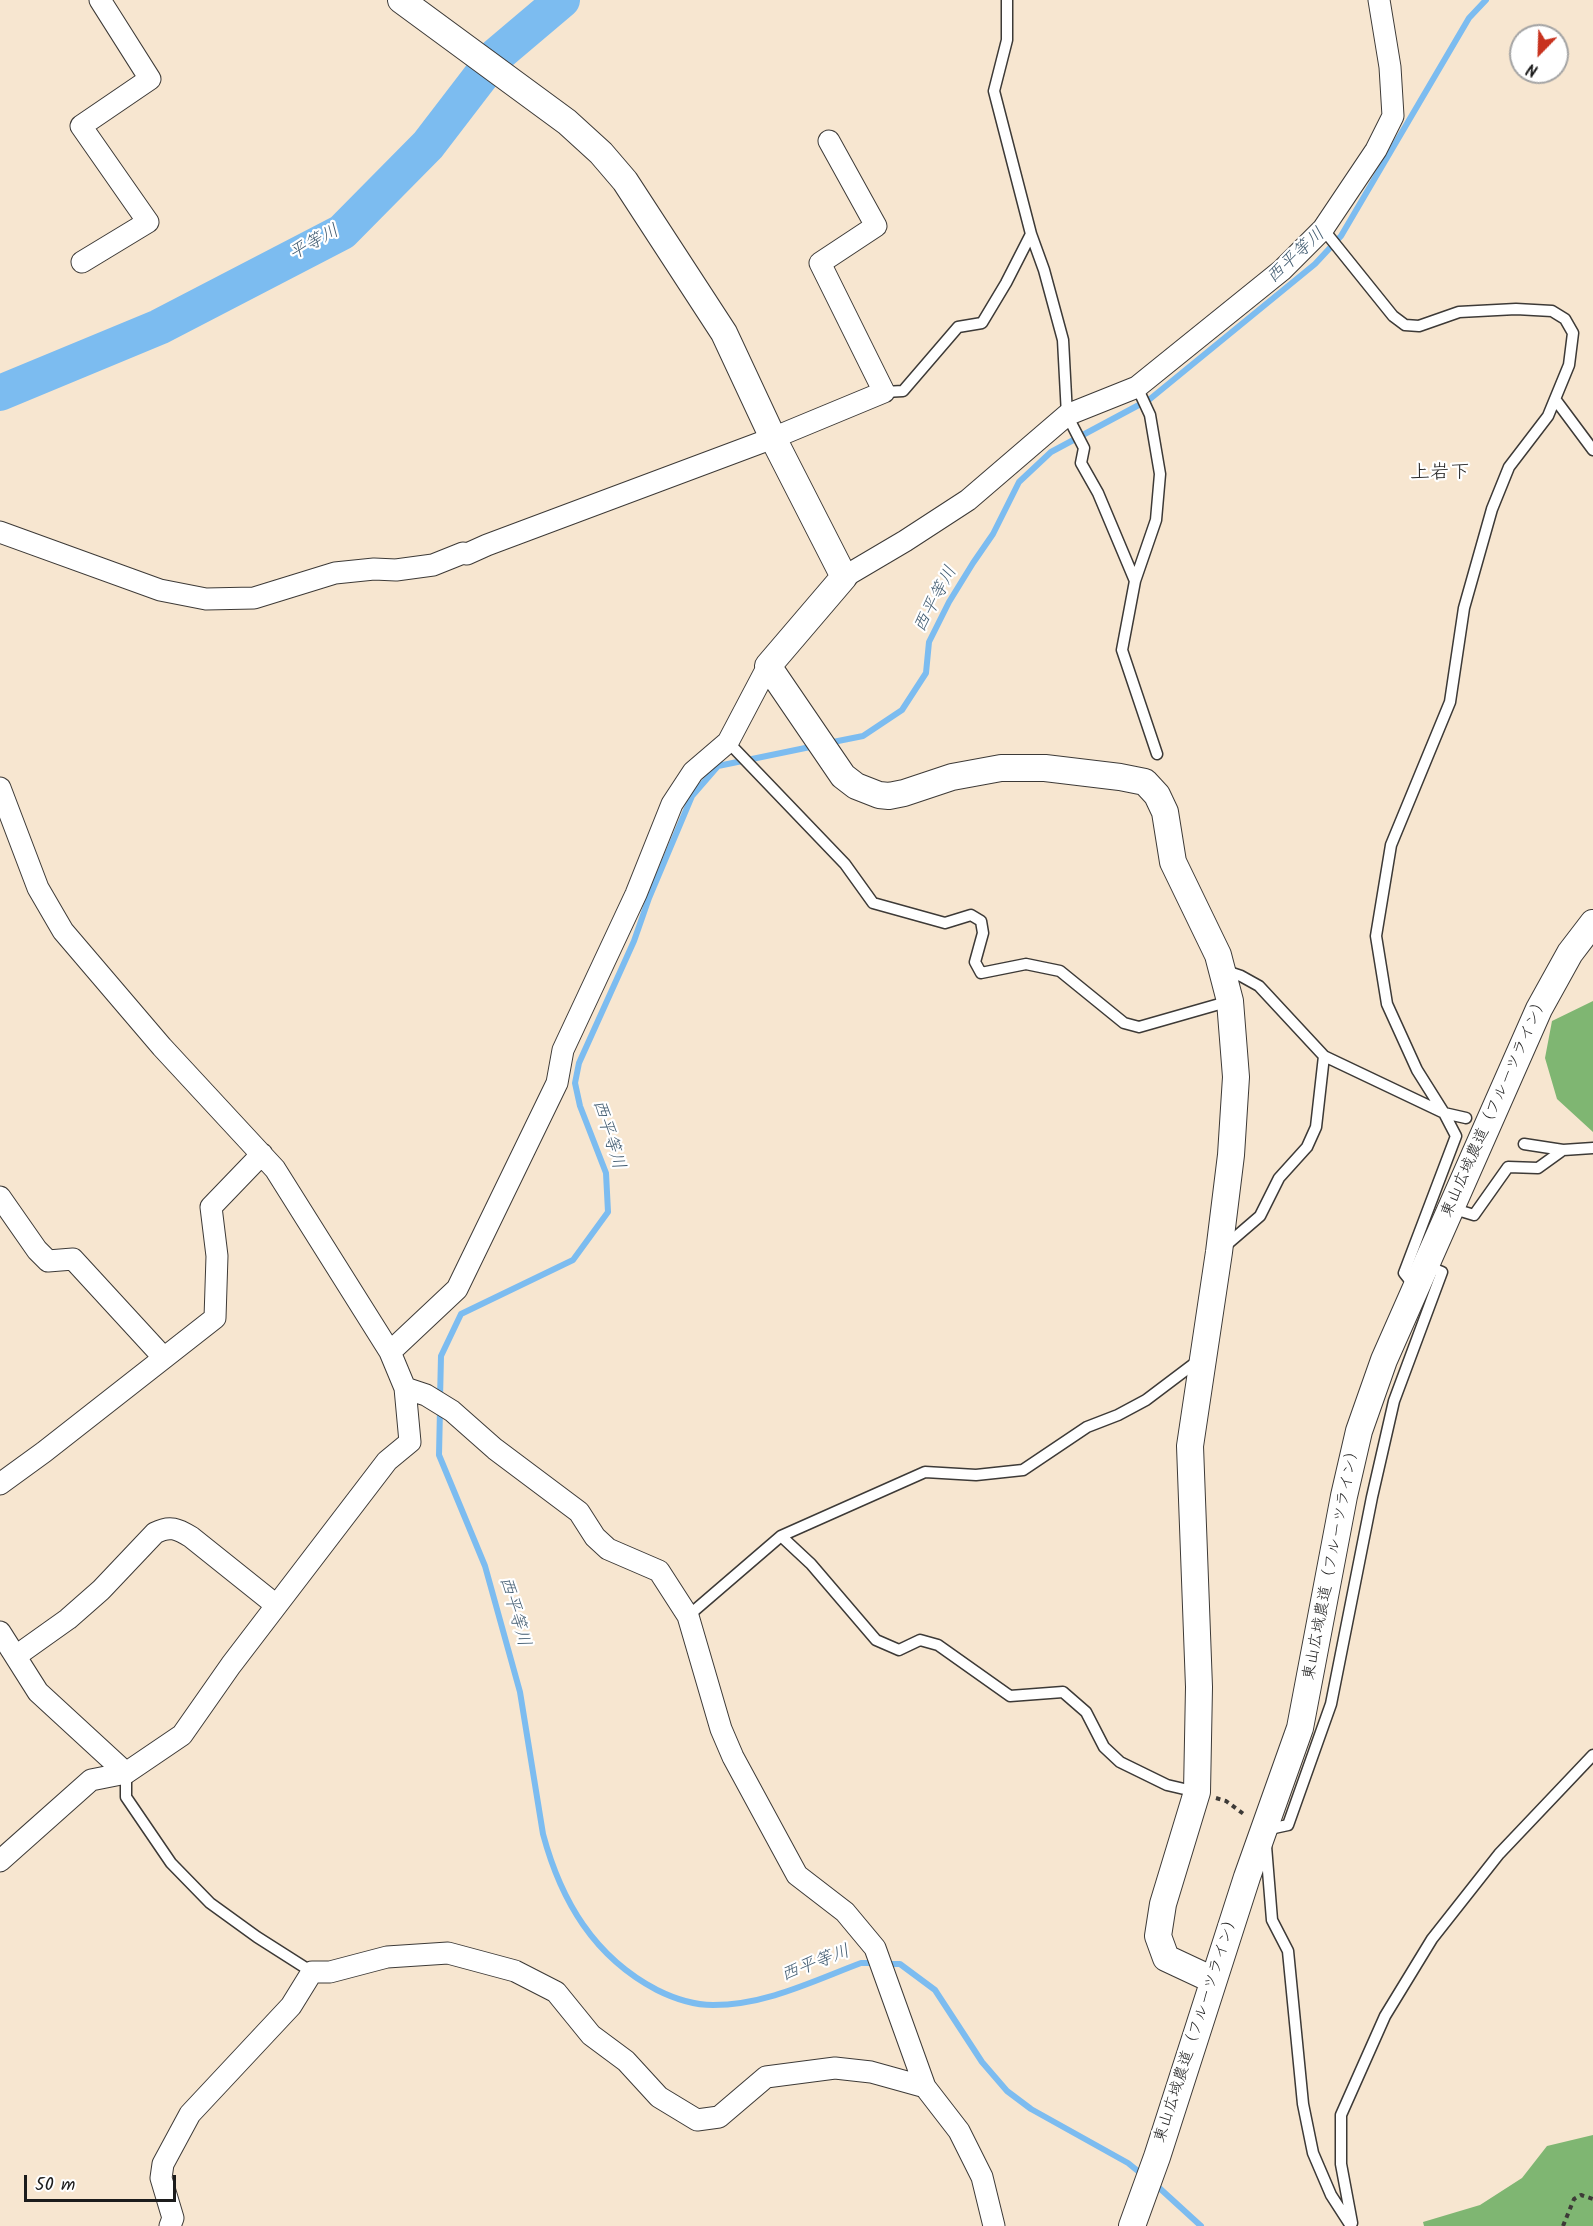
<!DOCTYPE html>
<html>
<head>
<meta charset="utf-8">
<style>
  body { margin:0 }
  #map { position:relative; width:1593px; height:2226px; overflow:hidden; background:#f7e6d0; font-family:Kalam,sans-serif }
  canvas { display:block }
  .north { position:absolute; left:1509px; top:24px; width:60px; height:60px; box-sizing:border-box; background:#fff; border:2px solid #a4a4a4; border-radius:50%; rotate:203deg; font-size:16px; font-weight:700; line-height:24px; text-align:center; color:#1c1c1c }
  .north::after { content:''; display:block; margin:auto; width:21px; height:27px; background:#c8321e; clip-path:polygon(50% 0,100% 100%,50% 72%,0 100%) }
  .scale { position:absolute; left:24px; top:2175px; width:152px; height:27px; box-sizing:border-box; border:3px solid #1c1c1c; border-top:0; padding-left:8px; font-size:18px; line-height:21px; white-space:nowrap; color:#1c1c1c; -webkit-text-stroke:4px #fff; paint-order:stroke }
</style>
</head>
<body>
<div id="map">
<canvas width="1593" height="2226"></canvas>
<div class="north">N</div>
<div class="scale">50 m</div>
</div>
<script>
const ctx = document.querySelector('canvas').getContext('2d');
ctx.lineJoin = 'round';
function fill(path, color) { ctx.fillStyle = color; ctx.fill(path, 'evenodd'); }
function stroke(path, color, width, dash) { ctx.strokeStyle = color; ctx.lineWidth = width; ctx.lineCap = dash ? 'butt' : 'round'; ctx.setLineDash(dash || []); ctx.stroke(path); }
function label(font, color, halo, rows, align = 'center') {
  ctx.font = font + ' Kalam,"Klee One",sans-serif'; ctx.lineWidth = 4.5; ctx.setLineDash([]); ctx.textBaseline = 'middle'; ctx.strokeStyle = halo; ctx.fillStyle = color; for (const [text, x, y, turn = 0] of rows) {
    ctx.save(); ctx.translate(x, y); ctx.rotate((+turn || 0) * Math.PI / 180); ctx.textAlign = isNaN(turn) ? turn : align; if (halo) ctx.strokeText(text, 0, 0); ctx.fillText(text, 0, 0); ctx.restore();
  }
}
const forest = new Path2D(`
  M 1593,1001 L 1593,1132 L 1557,1099 L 1545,1058 L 1552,1021 Z
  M 1593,2135 L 1593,2226 L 1424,2226 L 1423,2222 L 1480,2205 L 1522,2178 L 1547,2146 Z`);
const stream = new Path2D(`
  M 828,743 L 863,736 L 902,710 L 926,673 L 929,642 L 949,602 L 973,563 L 993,534 L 1019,482 L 1051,452 L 1150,399 L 1315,264 L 1341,236 L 1469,18 L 1486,0
  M 440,1399 L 441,1356 L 461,1314 L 573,1260 L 608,1212 L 606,1173 L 580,1106 L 575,1083 L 579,1063 L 634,941 L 649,898 L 692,796 L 718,766 L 815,746
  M 440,1409 L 439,1455 L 485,1566 L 520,1692 L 543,1834 C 561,1901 594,1957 657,1990 C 675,1999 692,2005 713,2005 C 766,2005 813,1981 861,1963 L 875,1963
  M 885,1964 L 900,1964 L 935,1990 L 982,2062 L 1007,2091 L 1031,2109 L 1128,2163 L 1144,2176
  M 1155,2184 L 1201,2226`);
const river = new Path2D(`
  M 0,393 L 159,327 L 342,232 L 428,145 L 497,55 L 562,0`);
const path = new Path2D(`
  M 1216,1798 L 1226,1801 L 1245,1815
  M 1563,2226 L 1574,2199 L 1581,2195 L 1593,2199`);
const service = new Path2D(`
  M 1323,229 L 1393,316 L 1405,325 L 1419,326 L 1459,312 L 1516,309 L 1552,311 L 1565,319 L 1573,333 L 1569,365 L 1548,416 L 1509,467 L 1492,509 L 1464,608 L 1450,702 L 1391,845 L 1376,936 L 1387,1004 L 1417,1070 L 1444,1113 L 1456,1136 L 1404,1273 L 1415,1287
  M 1031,234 L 1044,270 L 1063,340 L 1067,415 L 1084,448 L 1081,463 L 1098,493 L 1135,581
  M 1137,387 L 1150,415 L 1160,474 L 1156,520 L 1135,581 L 1122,650 L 1157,754
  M 884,392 L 903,391 L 958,327 L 982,323 L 1006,283 L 1031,234 L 994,91 L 1007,40 L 1007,0
  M 1555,399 L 1593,450
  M 728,742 L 845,864 L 873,903 L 945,923 L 971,915 L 981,921 L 983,933 L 975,962 L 981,973 L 1026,964 L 1060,971 L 1124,1023 L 1139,1027 L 1230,1001
  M 1223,970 L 1241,976 L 1259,986 L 1324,1056 L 1444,1113 L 1466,1118
  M 1524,1144 L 1563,1150 L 1593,1148
  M 1451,1208 L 1474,1215 L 1508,1167 L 1538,1168 L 1563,1150
  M 1224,1247 L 1260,1216 L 1279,1178 L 1307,1147 L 1316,1127 L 1324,1056
  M 781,1536 L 811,1564 L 876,1640 L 899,1650 L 920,1640 L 938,1645 L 1010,1696 L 1063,1692 L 1086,1712 L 1104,1747 L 1120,1762 L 1167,1785 L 1197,1792
  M 688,1616 L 781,1536 L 925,1472 L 976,1475 L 1023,1470 L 1087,1427 L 1118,1415 L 1146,1400 L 1199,1360
  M 126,1773 L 126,1797 L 171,1863 L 210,1903 L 257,1937 L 312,1972
  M 1265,1830 L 1288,1825 L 1331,1704 L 1372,1497 L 1394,1401 L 1442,1272 L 1425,1265
  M 1266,1846 L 1272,1920 L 1288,1951 L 1303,2104 L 1313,2153 L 1331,2195 L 1351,2226
  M 1352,2223 L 1341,2164 L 1341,2115 L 1385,2016 L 1432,1939 L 1499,1854 L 1593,1755`);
const minor = new Path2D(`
  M 82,262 L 148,222 L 81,126 L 150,79 L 100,0
  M 0,532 L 160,590 L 206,599 L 254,598 L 335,573 L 374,569 L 396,570 L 433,565 L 463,553 L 467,554 L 487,545 L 773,438 L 884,392 L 820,263 L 876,226 L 829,141
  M 844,577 L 905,541 L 968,500 L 1067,415 L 1137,387 L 1282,270 L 1323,229 L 1376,150 L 1393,116 L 1390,67 L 1379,0
  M 0,788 L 38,888 L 63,931 L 162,1047 L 275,1169 L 390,1352 L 405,1388 L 426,1395 L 452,1411 L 495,1449 L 579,1512 L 595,1537 L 608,1549 L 659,1571 L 688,1616 L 721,1729 L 733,1757 L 797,1875 L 845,1912 L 875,1948 L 925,2087 L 959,2131 L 982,2177 L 994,2226
  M 0,1197 L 37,1250 L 48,1261 L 73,1259 L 164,1358
  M 390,1352 L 457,1289 L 557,1083 L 563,1050 L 636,894 L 672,804 L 693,772 L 728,742 L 768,666
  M 0,1484 L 44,1452 L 215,1318 L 217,1256 L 211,1207 L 262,1154
  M 0,1632 L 38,1692 L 126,1773
  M 16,1656 L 68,1619 L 101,1590 L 155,1533 C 170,1525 178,1529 191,1537 L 276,1605
  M 0,1861 L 91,1780 L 126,1773 L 182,1735 L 231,1665 L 387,1461 L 410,1442 L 405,1388
  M 170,2226 L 173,2218 L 161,2178 L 163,2164 L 190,2114 L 291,2006 L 312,1972 L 330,1972 L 387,1957 L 448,1953 L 515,1971 L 556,1992 L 591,2035 L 626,2061 L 659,2097 L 697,2120 L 719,2117 L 766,2077 L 835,2068 L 871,2072 L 925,2087`);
const tertiary = new Path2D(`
  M 401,0 L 567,122 L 601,153 L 625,181 L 724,333 L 773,438 L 844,577 L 768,666 L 843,776 L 856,786 L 879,795 L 889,796 L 904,793 L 952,777 L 1001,768 L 1045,768 L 1120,777 L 1145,782 L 1157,795 L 1165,812 L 1173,862 L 1218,955 L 1230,1001 L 1236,1077 L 1231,1155 L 1219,1252 L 1190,1446 L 1199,1687 L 1197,1792 L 1163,1904 L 1158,1936 L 1166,1958 L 1213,1980
  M 1132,2226 L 1157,2157 L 1247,1877 L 1300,1728 L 1344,1496 L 1359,1431 L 1384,1360 L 1539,1009 L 1570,953 L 1593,923`);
const streetNames = [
  ["東山広域農道（フルーツライン）",1496,1107,-66],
  ["東山広域農道（フルーツライン）",1333,1562,-79],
  ["東山広域農道（フルーツライン）",1198,2028,-72]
];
const waterNames = [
  ["平等川",315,244,-29],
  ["西平等川",1297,257,-43],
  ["西平等川",937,600,-62],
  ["西平等川",607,1135,73],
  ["西平等川",513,1612,74],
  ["西平等川",816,1965,-21]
];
const quarterNames = [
  ["上岩下",1440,475]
];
fill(forest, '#7fb672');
stroke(stream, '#7cbcf0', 6);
stroke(river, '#7cbcf0', 36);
stroke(service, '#3d3a37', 13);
stroke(minor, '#3d3a37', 23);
stroke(tertiary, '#3d3a37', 28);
stroke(path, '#3d3a37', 4, [4.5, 4.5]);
stroke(service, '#fff', 10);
stroke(minor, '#fff', 21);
stroke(tertiary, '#fff', 26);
label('16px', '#1c1c1c', '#fff', streetNames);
label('italic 18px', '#425c71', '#fff', waterNames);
label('20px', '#1c1c1c', '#fff', quarterNames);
</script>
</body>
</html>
